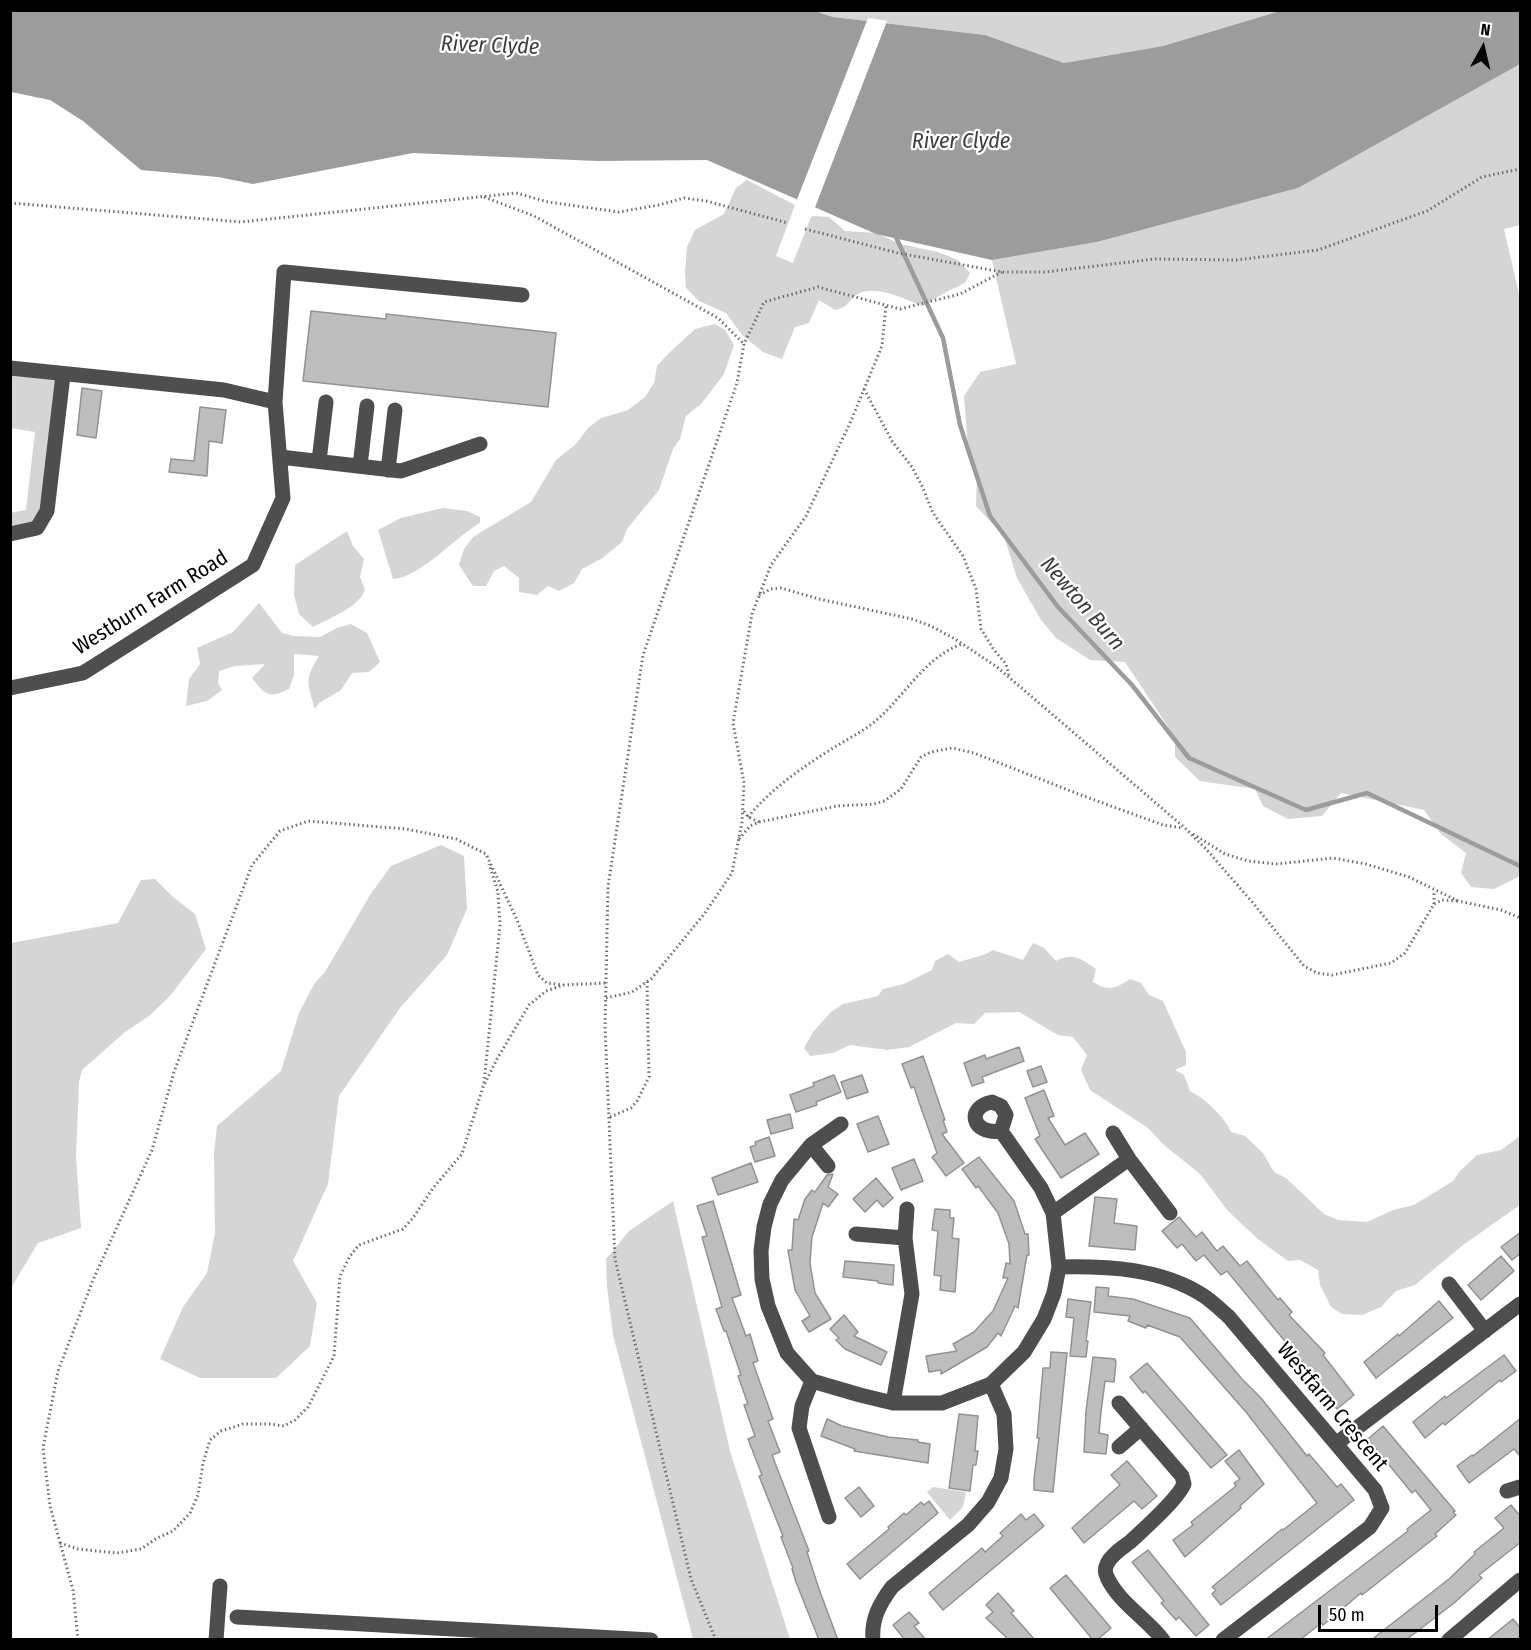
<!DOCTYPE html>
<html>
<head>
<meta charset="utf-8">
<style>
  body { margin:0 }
  #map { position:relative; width:1531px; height:1650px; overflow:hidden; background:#fff; font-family:"Fira Sans Condensed",sans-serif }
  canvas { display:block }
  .frame { position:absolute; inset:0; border:12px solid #000; pointer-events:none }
  .north { position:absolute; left:1453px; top:18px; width:60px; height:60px; -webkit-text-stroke:4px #fff; paint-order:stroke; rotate:8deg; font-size:16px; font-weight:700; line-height:24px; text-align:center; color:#000 }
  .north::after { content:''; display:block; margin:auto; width:21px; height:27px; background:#000; clip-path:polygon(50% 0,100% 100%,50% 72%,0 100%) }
  .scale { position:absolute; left:1318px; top:1605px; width:120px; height:27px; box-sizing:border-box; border:3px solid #000; border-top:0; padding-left:8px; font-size:18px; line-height:21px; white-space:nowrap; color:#000; -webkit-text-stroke:4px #fff; paint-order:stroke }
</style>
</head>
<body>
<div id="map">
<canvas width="1531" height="1650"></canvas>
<div class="frame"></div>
<div class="north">N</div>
<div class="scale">50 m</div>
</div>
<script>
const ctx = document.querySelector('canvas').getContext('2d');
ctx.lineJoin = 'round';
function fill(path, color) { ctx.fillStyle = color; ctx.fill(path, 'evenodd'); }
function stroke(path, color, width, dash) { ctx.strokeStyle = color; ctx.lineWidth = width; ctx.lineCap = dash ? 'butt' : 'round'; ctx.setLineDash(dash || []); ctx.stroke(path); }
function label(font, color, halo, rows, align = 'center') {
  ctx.font = font + ' "Fira Sans Condensed",sans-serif'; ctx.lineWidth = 4.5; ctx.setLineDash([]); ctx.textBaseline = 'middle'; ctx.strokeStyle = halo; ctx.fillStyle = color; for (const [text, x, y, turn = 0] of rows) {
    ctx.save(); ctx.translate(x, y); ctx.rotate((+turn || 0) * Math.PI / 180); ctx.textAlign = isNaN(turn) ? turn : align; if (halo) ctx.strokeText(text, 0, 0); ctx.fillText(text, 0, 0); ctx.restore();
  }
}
const green = new Path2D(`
  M 815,11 L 1280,11 L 1163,46 L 1064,63 L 985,35 L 833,17 Z
  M 1520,58 L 1520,225 L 1504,229 L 1520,298 L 1520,876 L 1494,889 L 1471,887 L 1461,873 L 1466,853 L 1441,834 L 1424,810 L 1341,793 L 1322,816 L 1288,819 L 1263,806 L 1255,789 L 1200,781 L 1175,757 L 1175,737 L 1125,662 L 1090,660 L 1056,638 L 1041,620 L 1017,578 L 1004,536 L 976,506 L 977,478 L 967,437 L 964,396 L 980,372 L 1016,364 L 992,260 L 1097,242 L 1298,188 Z
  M 747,180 L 795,205 L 776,256 L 793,263 L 811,217 L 814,216 L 829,217 L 845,231 L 876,233 L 900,244 L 938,252 L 958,260 L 970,273 L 965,283 L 946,292 L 923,306 C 905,300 877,284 858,294 C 847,301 851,306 835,310 L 819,300 L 809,323 L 795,327 L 782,359 L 763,352 L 742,335 L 726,313 L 699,301 L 686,288 L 685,273 L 687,247 L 695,230 L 724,214 L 736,188 Z
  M 715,324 L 725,330 L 734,345 L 724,374 L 702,403 L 686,416 L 680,439 L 673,449 L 659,490 L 627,529 L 622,542 L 601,559 L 582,569 L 574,583 L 559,591 L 548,586 L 537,595 L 519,592 L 519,578 L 504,566 L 494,571 L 486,586 L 473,586 L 459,565 L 464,549 L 473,537 L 531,502 L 556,460 L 576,444 L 588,428 L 601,418 L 628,410 L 645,397 L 654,383 L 657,366 L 668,354 L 695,329 Z
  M 11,368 L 63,375 L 37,528 L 11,534 L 10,513 L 26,510 L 35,432 L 11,428 Z
  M 443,508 L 467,511 L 480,517 L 480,523 C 454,538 421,577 393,579 L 378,530 L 401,518 Z
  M 347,531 L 353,546 L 364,559 L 360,577 L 365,590 C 358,608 330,618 313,627 L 299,614 L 294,595 L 295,565 Z
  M 259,603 L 282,633 L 294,636 L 320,637 L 337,628 L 351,624 L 367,633 L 380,662 L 369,672 L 352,673 L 341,690 L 319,703 L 315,709 C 307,683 304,680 319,656 L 294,654 L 294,675 L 289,689 C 269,699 265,695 252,678 L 265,664 L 235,666 L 219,671 L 218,683 L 222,690 L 207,701 L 186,706 L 189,679 L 200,664 L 197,648 L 233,632 Z
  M 441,845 L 464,856 L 467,909 L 447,955 L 400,1008 L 339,1096 L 328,1184 L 293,1261 L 317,1303 L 310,1346 L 276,1378 L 200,1378 L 160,1359 L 183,1307 L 207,1273 L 215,1233 L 214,1154 L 217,1126 L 281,1071 L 299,1013 L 314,984 L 325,972 L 370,895 L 391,866 Z
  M 155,879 L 173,897 L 195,914 L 206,949 L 170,996 L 149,1016 L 125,1032 L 82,1070 L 79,1082 L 76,1157 L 81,1228 L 38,1243 L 11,1288 L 11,943 L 118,923 L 141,880 Z
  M 1033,943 L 1044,948 L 1056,961 C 1073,952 1081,959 1096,969 L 1093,982 C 1108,992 1116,988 1130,979 L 1141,983 L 1149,995 L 1163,1001 L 1186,1052 L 1186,1065 L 1175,1070 L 1184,1075 L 1190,1091 C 1204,1098 1225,1117 1231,1132 L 1245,1136 L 1263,1153 L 1274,1172 L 1286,1178 L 1324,1214 L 1338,1220 L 1367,1222 L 1393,1210 L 1414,1205 L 1453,1181 L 1460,1171 L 1477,1155 L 1501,1150 L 1520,1136 L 1520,1131 L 1520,1205 L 1463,1245 L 1415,1285 L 1396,1291 L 1381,1307 L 1362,1315 L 1342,1314 L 1331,1307 L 1320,1285 L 1318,1270 L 1300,1260 L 1288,1261 L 1259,1240 L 1228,1211 L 1200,1174 L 1164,1145 L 1148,1128 L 1090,1090 L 1081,1070 L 1087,1055 L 1073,1037 L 1058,1035 L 1019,1012 L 985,1013 L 974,1024 L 956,1023 L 909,1047 L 887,1050 L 850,1045 L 833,1053 L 810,1056 L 804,1048 L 813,1032 L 831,1012 L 843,1004 L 878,996 L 883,989 L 904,984 L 932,970 L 935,961 L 948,954 L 959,962 L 986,954 L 993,950 L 1023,960 Z
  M 673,1201 L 730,1451 L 790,1639 L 693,1639 L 613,1335 L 607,1286 L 606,1259 L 629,1231 Z
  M 933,1487 L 966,1492 L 963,1507 L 950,1520 L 927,1492 Z`);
const water = new Path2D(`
  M 11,11 L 815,11 L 833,17 L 985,35 L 1064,63 L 1163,46 L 1280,11 L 1520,11 L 1520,64 L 1298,188 L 1097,242 L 992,260 L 876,234 L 707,160 L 597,161 L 413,153 L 253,184 L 218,177 L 141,170 L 83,121 L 50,100 L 11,92 Z`);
const pier = new Path2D(`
  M 868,18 L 887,21 L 814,210 L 796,202 Z`);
const stream = new Path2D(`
  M 894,233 L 943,338 L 960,425 L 990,516 L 1058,607 L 1132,685 L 1189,758 L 1306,810 L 1367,793 L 1520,866`);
const building = new Path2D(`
  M 311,311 L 386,319 L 386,314 L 556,333 L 548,407 L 303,381 Z
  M 82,388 L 102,391 L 96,438 L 77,435 Z
  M 200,407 L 226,410 L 222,443 L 209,441 L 207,476 L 169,472 L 171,459 L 194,461 Z
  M 1019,1047 L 1024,1061 L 982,1077 L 984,1082 L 972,1086 L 964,1063 L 985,1055 L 986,1059 Z
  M 923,1056 L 945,1120 L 943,1120 L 947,1132 L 942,1134 L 964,1163 L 946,1176 L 932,1157 L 937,1153 L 920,1105 L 914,1087 L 911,1088 L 902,1064 Z
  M 1041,1066 L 1047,1082 L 1033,1087 L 1027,1071 Z
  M 834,1075 L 841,1092 L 816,1102 L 817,1105 L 796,1112 L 790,1095 L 814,1086 L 813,1083 Z
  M 862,1075 L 868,1092 L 847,1099 L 841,1082 Z
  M 1044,1090 L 1054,1116 L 1048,1118 L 1065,1145 L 1085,1133 L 1099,1154 L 1061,1178 L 1035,1139 L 1040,1136 L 1025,1098 Z
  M 790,1114 L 793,1128 L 771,1134 L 767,1120 Z
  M 878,1116 L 889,1144 L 868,1152 L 857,1124 Z
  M 769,1137 L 775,1156 L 755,1162 L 750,1147 L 756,1145 L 755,1142 Z
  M 979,1157 L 1014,1201 L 1025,1234 L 1028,1234 L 1029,1255 L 1027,1255 L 1018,1308 L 1015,1306 L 1001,1336 L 998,1333 L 987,1347 L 941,1374 L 941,1370 L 929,1372 L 926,1356 L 957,1351 L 953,1344 L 974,1332 L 993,1311 L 1008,1278 L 1003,1278 L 1006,1263 L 1010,1264 L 1009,1244 L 998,1213 L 978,1186 L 976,1188 L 962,1169 Z
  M 914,1159 L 923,1181 L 901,1190 L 892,1168 Z
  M 751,1163 L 758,1182 L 718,1195 L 712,1178 Z
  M 833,1174 L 828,1187 L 838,1194 L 828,1207 L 823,1203 L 812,1237 L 810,1263 L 815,1293 L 831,1319 L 809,1332 L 802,1321 L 810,1316 L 795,1290 L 788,1250 L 792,1250 L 794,1219 L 798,1220 L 805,1199 L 812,1190 L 815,1192 L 827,1175 Z
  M 876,1178 L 893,1198 L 883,1207 L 877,1200 L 865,1212 L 853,1199 Z
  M 1095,1197 L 1117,1199 L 1114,1223 L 1137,1226 L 1135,1250 L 1089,1246 Z
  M 713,1201 L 741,1295 L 732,1298 L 746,1336 L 750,1334 L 758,1361 L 753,1363 L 773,1419 L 768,1421 L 780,1452 L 772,1455 L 809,1551 L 807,1552 L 819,1589 L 838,1640 L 819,1640 L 796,1582 L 792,1569 L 793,1568 L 781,1537 L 783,1536 L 759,1476 L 762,1475 L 748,1439 L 755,1436 L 744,1405 L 748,1404 L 738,1376 L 741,1375 L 726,1331 L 724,1331 L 716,1309 L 722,1307 L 702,1237 L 707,1236 L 697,1206 Z
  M 935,1209 L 950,1210 L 950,1218 L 954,1218 L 952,1238 L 959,1239 L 955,1292 L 940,1290 L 941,1276 L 934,1275 L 938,1231 L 932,1230 Z
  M 1179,1217 L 1196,1237 L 1202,1232 L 1217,1251 L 1223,1246 L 1240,1266 L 1247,1261 L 1278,1300 L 1280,1298 L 1292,1312 L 1289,1315 L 1325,1353 L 1323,1355 L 1354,1395 L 1337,1409 L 1324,1393 L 1326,1391 L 1227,1271 L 1221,1275 L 1204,1255 L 1196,1261 L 1182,1244 L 1177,1248 L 1162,1231 Z
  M 1521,1232 L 1521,1253 L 1512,1260 L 1501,1247 Z
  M 1501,1256 L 1514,1271 L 1481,1300 L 1468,1285 Z
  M 845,1261 L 894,1265 L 893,1285 L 878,1283 L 878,1281 L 843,1277 Z
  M 1096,1287 L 1109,1288 L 1108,1296 L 1133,1299 L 1190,1318 L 1242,1379 L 1261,1398 L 1307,1456 L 1309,1454 L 1337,1487 L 1341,1484 L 1354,1500 L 1221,1605 L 1212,1594 L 1216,1590 L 1212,1587 L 1282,1529 L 1283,1530 L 1317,1503 L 1246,1412 L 1180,1337 L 1147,1325 L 1146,1328 L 1128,1321 L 1130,1316 L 1094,1312 Z
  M 1068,1299 L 1091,1302 L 1086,1341 L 1088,1341 L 1086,1357 L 1070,1356 L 1074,1318 L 1066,1317 Z
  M 1439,1301 L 1453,1318 L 1376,1378 L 1364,1362 L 1398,1334 L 1399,1336 Z
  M 844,1315 L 858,1332 L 854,1336 L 887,1352 L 881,1365 L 845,1349 L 836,1340 L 839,1338 L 830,1329 Z
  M 1051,1352 L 1067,1353 L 1053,1492 L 1034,1490 L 1034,1479 L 1039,1438 L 1037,1438 L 1043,1368 L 1050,1368 Z
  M 1504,1355 L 1516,1371 L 1501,1382 L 1500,1380 L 1445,1425 L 1443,1423 L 1425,1438 L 1413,1422 L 1445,1396 L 1446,1398 Z
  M 1093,1357 L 1115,1359 L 1116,1362 L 1114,1382 L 1105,1381 L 1101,1412 L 1099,1433 L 1108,1435 L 1106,1454 L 1084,1452 L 1086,1411 Z
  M 1147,1363 L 1227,1455 L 1211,1468 L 1145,1391 L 1143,1393 L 1130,1377 Z
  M 959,1414 L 978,1416 L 975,1451 L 978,1451 L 976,1465 L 973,1465 L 970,1491 L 949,1488 Z
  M 1521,1418 L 1521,1457 L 1514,1449 L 1469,1483 L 1457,1466 L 1472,1455 L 1473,1456 Z
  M 827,1419 L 842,1426 L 888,1437 L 918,1440 L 918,1442 L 930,1444 L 928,1463 L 854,1451 L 855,1449 L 821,1436 Z
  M 1383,1426 L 1455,1511 L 1453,1512 L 1456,1515 L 1435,1534 L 1437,1536 L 1362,1595 L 1361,1593 L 1323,1625 L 1321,1623 L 1300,1640 L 1265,1640 L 1408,1531 L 1407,1529 L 1431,1510 L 1415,1490 L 1412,1493 L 1368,1439 Z
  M 1239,1450 L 1264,1484 L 1240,1506 L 1241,1508 L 1185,1557 L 1173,1540 L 1193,1525 L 1191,1522 L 1236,1486 L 1234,1483 L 1240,1479 L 1225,1461 Z
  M 1127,1461 L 1157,1496 L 1142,1509 L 1134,1501 L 1084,1543 L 1072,1528 L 1120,1485 L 1111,1475 Z
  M 859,1487 L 874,1506 L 861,1517 L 845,1498 Z
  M 929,1501 L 938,1513 L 860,1579 L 847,1564 L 889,1529 L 888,1527 L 904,1513 L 906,1515 L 921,1502 L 924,1505 Z
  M 1511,1505 L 1521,1517 L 1521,1542 L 1479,1575 L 1482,1578 L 1454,1603 L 1406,1640 L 1371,1640 L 1449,1579 L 1475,1554 L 1474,1552 L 1504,1528 L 1495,1518 Z
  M 1021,1514 L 1026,1520 L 1034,1514 L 1044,1526 L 943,1610 L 929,1593 L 982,1548 L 985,1552 L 1003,1536 L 1000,1533 Z
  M 1148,1550 L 1209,1625 L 1196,1636 L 1179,1617 L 1176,1620 L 1161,1603 L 1164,1601 L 1132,1562 Z
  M 1066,1575 L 1111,1628 L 1097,1640 L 1093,1640 L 1050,1588 Z
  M 998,1593 L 1014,1611 L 1011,1613 L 1035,1640 L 1009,1640 L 986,1618 L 993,1612 L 986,1605 Z
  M 909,1612 L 919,1623 L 914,1626 L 926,1640 L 905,1640 L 893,1625 Z
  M 1513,1619 L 1521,1629 L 1521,1640 L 1487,1640 Z`);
const path = new Path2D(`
  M 484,197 L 534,216 L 718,318 L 744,344
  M 10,203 L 241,222 L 516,193 L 548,202 L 619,212 L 659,205 L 684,198 L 706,201 L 788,223
  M 805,229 L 898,253 L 1002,272 L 1045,272 L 1155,259 L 1236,260 L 1318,250 L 1427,211 L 1482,177 L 1520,169
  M 864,389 L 892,441 L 912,467 L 922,486 L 933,513 L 963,556 L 976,589 L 981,629 L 994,650 L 1006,664 L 1009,675
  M 759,595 L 771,589 L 781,588 L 819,599 L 912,619 L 931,626 L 955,639 L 997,667 L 1185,828 L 1206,849 L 1253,903 L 1304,966 L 1317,973 L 1332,975 L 1391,963 L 1405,953 L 1434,904 L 1442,900 L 1458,901
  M 744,811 L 748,817 L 759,822
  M 748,817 C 771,789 800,769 830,750 C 844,741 860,733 873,723 C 904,698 923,658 962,644
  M 1193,834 L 1225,854 L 1248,861 L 1276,864 L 1333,858 L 1366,864 L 1409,877 L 1458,901 L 1501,910 L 1520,918
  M 739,839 L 750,826 L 759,822 L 837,806 L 874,804 L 884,801 L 901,789 L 921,757 L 931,752 L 952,748 L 974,753 L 1081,795 L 1163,825 L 1182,828
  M 1434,904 L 1434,891
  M 606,998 L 632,992 L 651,979 L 705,913 L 732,873 L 742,822 L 744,783 L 733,723 L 752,614 L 771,565 L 806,516 L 850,423 L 882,346 L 886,305
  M 484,1083 L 500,925 L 498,892 L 489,864
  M 610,1117 L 631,1108 L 637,1101 L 649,1077 L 647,982
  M 60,1543 L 78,1549 L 117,1553 L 141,1549 L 157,1538 L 173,1531 L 190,1513 L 198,1495 L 203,1463 L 210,1440 L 221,1431 L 243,1424 L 269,1424 L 284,1426 L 295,1420 L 308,1407 L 334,1356 L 340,1276 L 350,1256 L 359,1245 L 403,1229 L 413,1218 L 433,1188 L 462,1154 L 483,1087 L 497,1059 L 529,1005 L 546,991 L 563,985 L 606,983
  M 78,1640 L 73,1590 L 50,1506 L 43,1448 L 58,1371 L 93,1280 L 152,1150 L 174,1072 L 252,865 L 280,831 L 308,821 L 406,829 L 456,839 L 486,854 L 517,920 L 538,975 L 547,983 L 563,985
  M 716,1640 L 691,1579 L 615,1259 L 605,1027 L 608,887 L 643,655 L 737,383 L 744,344 L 764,302 L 818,287 L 900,309 L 960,294 L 1002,272`);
const minor = new Path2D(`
  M 10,368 L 224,390 L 275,402
  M 280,457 L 401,471 L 480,444
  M 319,461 L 326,402
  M 360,466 L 367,406
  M 388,470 L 395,410
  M 10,534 L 37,528 L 47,511 L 63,375
  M 10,688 L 83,673 L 253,565 L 283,498 L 275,402 L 284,272 L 522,295
  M 992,1102 L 1001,1106 L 1006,1115 L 1001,1131 C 971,1135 966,1107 992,1102 Z
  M 841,1124 L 811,1145 L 782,1180 L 770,1204 L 764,1227 L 761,1251 L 762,1279 L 768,1306 L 787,1353 L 812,1381 L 860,1395 L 893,1403 L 942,1403 L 991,1384 L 1024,1352 L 1044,1319 L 1054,1293 L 1059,1267 L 1053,1213 L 1041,1188 L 1001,1131
  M 1113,1133 L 1129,1159 L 1170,1213
  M 811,1145 L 828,1166
  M 1053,1213 L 1129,1159
  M 856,1234 L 905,1238
  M 1059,1267 C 1108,1266 1161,1268 1204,1296 C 1213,1302 1221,1310 1229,1317 L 1375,1490 L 1382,1508 L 1370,1527 L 1223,1640
  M 1449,1284 L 1485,1331
  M 812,1381 L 802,1406 L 799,1428 L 829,1517
  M 893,1403 L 912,1294 L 905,1238 L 907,1209
  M 1119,1403 L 1182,1476 L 1184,1484 C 1177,1500 1144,1529 1130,1542 C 1122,1548 1111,1555 1107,1564 C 1105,1568 1105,1573 1107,1577 C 1119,1603 1146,1618 1163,1640
  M 1337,1443 L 1520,1304
  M 1119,1447 L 1141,1428
  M 1507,1491 L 1520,1487
  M 237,1617 L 651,1640
  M 216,1640 L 220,1586
  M 873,1640 C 871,1619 880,1603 892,1587 L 968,1525 L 988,1502 L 1001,1478 L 1006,1449 L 1004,1414 L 991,1384
  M 1449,1640 L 1520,1580`);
const streetNames = [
  ["Westburn Farm Road",151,603,-32],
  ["Westfarm Crescent",1332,1407,50]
];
const waterNames = [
  ["River Clyde",490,46,2],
  ["River Clyde",961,142],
  ["Newton Burn",1082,604,49]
];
fill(green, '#d5d5d5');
fill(water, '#9c9c9c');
fill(pier, '#fff');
stroke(stream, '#9c9c9c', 4.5);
fill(building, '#bebebe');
stroke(building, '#929292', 1.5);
stroke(path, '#707070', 3, [1.5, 3]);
stroke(minor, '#4e4e4e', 15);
label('21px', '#000', '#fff', streetNames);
label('italic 22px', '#3d3d3d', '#fff', waterNames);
</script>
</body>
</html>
